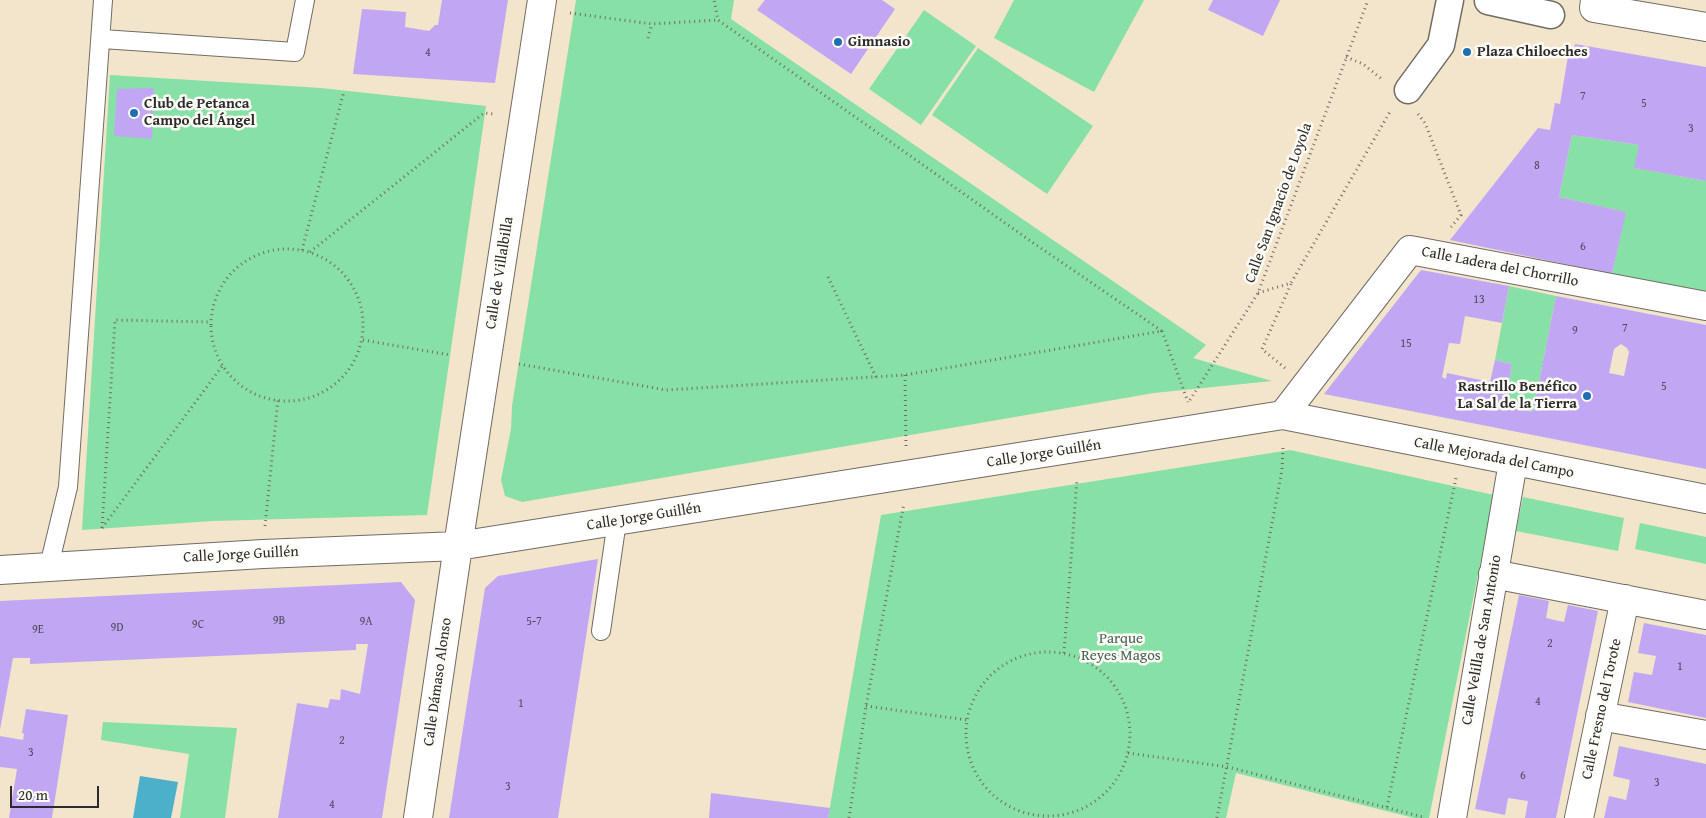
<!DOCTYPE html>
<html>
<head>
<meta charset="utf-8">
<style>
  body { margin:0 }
  #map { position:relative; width:1706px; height:818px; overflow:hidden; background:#f2e5cb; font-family:"Gentium Book Plus",serif }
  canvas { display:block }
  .scale { position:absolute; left:10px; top:786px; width:89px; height:22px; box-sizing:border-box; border:2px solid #2b2b2b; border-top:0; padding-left:6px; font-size:15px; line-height:18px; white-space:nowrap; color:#2b2b2b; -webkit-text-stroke:4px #fdfcf7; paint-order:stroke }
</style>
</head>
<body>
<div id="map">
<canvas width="1706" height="818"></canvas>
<div class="scale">20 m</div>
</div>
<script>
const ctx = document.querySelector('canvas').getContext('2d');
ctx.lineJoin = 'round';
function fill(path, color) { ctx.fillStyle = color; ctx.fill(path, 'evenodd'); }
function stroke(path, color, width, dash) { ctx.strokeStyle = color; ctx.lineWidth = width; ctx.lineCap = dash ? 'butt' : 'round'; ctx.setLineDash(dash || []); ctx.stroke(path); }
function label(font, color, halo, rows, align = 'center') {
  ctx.font = font + ' "Gentium Book Plus",serif'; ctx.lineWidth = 5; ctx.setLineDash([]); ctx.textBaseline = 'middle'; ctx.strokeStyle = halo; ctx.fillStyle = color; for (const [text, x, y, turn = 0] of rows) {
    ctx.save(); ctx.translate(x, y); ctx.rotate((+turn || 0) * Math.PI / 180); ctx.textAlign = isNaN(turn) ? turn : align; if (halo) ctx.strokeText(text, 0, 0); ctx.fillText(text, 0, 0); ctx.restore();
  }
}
const green = new Path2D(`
  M 576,0 L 734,0 L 731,19 L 1206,345 L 1193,358 L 1272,381 L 1154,393 L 522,502 L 505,496 L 501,480 L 511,429 L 512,406 Z
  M 1014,0 L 1144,0 L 1094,92 L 994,38 Z
  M 924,10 L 976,46 L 921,125 L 869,89 Z
  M 978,48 L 1093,126 L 1047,194 L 932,115 Z
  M 110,75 L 321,88 L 486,106 L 427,515 L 213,521 L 82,530 Z
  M 1572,135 L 1639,145 L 1635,168 L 1706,181 L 1706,294 L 1612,274 L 1625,212 L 1559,197 Z
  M 1509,286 L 1556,296 L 1533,412 L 1505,406 L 1512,364 L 1495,360 Z
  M 1290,450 L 1494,495 L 1429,818 L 1414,818 L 1236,773 L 1226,818 L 828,818 L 881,515 Z
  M 1523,497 L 1624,518 L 1618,551 L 1516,531 Z
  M 1640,523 L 1706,537 L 1706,564 L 1635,549 Z
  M 103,722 L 237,728 L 225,818 L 180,818 L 189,754 L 101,740 Z`);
const water = new Path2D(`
  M 140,776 L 178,782 L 171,818 L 133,818 Z`);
const building = new Path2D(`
  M 442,0 L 508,0 L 495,83 L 353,74 L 362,9 L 406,12 L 405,27 L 429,31 L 435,25 L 438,25 Z
  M 765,0 L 882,0 L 895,9 L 851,74 L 757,10 Z
  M 1213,0 L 1280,0 L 1263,36 L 1208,10 Z
  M 1575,44 L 1706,67 L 1706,181 L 1634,168 L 1639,145 L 1572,135 L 1559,197 L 1626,212 L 1612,274 L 1450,240 L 1538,128 L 1550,130 L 1555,103 L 1560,104 L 1568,56 L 1573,57 Z
  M 154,88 L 152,139 L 114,136 L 117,89 Z
  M 1421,270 L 1509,286 L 1502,323 L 1465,316 L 1460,344 L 1449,343 L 1442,377 L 1446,379 L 1447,373 L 1490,382 L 1495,360 L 1512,364 L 1505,406 L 1533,412 L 1556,296 L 1706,325 L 1706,469 L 1324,394 ZM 1621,344 L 1627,348 L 1629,352 L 1624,376 L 1609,373 L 1614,349 Z
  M 598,559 L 558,818 L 449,818 L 485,588 L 498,576 Z
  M 401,582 L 415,600 L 382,818 L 278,818 L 297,703 L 328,708 L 330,699 L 340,700 L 341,689 L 360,694 L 368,644 L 356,644 L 356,650 L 30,664 L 30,658 L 13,658 L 0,730 L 0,601 Z
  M 1519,595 L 1549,601 L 1546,618 L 1559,621 L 1564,622 L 1568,605 L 1598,611 L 1556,818 L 1525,818 L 1528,801 L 1508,798 L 1505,815 L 1475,809 Z
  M 1644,623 L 1706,635 L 1706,718 L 1628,702 L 1634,672 L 1652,675 L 1656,656 L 1638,653 Z
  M 26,709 L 68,715 L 52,818 L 9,818 L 17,769 L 0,767 L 0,736 L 23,740 L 24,734 L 22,733 Z
  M 1619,746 L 1706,764 L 1706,818 L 1604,818 L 1609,796 L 1626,800 L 1629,786 L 1630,780 L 1613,776 Z
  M 711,793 L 830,808 L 828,818 L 709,818 Z`);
const path = new Path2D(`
  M 570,13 L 652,24 L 718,20
  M 648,38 L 652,24
  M 1346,57 L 1363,64 L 1383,80
  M 1418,114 L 1425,123 L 1461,215 L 1451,227
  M211 325a76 76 0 1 1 152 0a76 76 0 1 1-152 0Z
  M 302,250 L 344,91
  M 310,252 L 484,113 L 495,114
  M 828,277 L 876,377
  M 1258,293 L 1291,283 L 1391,110
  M 1162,331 L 1188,402
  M 363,340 L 450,355
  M 519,364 L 666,390 L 905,375 L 1162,331 L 1032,242 L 718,20 L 714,0
  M 1285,368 L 1262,349 L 1291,284
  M 905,375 L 906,447
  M 1190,400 L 1258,293 L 1368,0
  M 265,526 L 278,400
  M 102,528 L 115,320 L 210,322
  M 102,528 L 223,365
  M966 734a82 82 0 1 1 164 0a82 82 0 1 1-164 0Z
  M 1064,653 L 1077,479
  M 866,706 L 967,720
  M 1128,753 L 1228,767 L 1423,817
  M 1387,807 L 1456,478
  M 849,818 L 866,706 L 904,503
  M 1217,818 L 1282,470 L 1283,447`);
const service = new Path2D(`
  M 102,39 L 295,52 L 305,0
  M 49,566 L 68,487 L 103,0
  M 601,631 L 617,521`);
const pedestrian = new Path2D(`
  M 1488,1 L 1551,15
  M 1408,90 L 1441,45 L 1450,0`);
const minor = new Path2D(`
  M 1595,0 L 1594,8 L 1706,27
  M 1283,415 L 1410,250 L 1706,306
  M 0,570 L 263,554 L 458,546 L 1283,415 L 1706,499
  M 1493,574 L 1706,615
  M 1600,716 L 1706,735
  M 418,818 L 458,546 L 542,0
  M 1452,818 L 1513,462
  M 1579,818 L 1625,599`);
const markers = [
  [838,42,5,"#1f6fb2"],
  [1467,52,5,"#1f6fb2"],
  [134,113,5,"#1f6fb2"],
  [1587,396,5,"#1f6fb2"]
];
const numberNames = [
  ["4",428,53],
  ["7",1583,97],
  ["5",1644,104],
  ["3",1691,129],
  ["8",1537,166],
  ["6",1583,247],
  ["13",1479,300],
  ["7",1625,329],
  ["9",1575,331],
  ["15",1406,344],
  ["5",1664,387],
  ["9B",279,621],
  ["9A",366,622],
  ["5-7",534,622],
  ["9C",198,625],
  ["9D",117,628],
  ["9E",38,630],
  ["2",1550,644],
  ["1",1680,667],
  ["4",1538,702],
  ["1",521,704],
  ["2",342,741],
  ["3",31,753],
  ["6",1523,776],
  ["3",1657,783],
  ["3",508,787],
  ["4",332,805]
];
const poiNames = [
  ["Gimnasio",848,42],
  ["Plaza Chiloeches",1477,52],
  ["Club de Petanca",144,104],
  ["Campo del Ángel",144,121],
  ["Rastrillo Benéfico",1577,387,"right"],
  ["La Sal de la Tierra",1577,404,"right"]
];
const streetNames = [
  ["Calle San Ignacio de Loyola",1279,203,-70],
  ["Calle Ladera del Chorrillo",1500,267,11],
  ["Calle de Villalbilla",500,273,-81],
  ["Calle Jorge Guillén",1044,454,-9],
  ["Calle Mejorada del Campo",1494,458,11],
  ["Calle Jorge Guillén",644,517,-9],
  ["Calle Jorge Guillén",241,555,-3],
  ["Calle Velilla de San Antonio",1482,640,-80],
  ["Calle Dámaso Alonso",438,682,-82],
  ["Calle Fresno del Torote",1602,709,-78]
];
const parkNames = [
  ["Parque",1121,639],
  ["Reyes Magos",1121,656]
];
fill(green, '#87e0a6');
fill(water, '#4cb0cb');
fill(building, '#c1a7f3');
stroke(service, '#716c63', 20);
stroke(pedestrian, '#716c63', 29);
stroke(minor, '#716c63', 30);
stroke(path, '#716c63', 3, [1, 4]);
stroke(service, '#fff', 18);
stroke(pedestrian, '#fff', 26);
stroke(minor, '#fff', 28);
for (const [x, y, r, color] of markers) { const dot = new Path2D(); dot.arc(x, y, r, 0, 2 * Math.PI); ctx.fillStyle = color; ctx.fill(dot); stroke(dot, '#fdfcf7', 2); }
label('12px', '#504a5d', null, numberNames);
label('bold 15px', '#2b2b2b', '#fdfcf7', poiNames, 'left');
label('15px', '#2b2b2b', '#fdfcf7', streetNames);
label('15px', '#476150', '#fdfcf7', parkNames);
</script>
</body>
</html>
